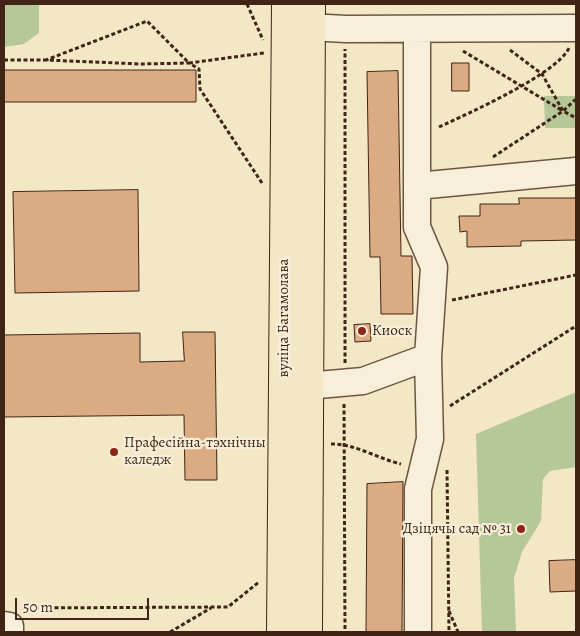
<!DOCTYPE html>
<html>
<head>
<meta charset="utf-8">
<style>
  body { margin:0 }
  #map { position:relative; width:580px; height:636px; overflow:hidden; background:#f4e7c6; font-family:Alegreya,serif }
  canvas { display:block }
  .frame { position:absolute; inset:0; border:5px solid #402515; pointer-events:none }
  .scale { position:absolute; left:15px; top:598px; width:134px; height:22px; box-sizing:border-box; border:2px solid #402515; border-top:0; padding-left:6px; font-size:15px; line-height:18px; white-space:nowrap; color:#402515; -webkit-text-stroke:4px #f8efda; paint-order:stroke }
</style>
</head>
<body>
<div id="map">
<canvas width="580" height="636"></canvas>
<div class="frame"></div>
<div class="scale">50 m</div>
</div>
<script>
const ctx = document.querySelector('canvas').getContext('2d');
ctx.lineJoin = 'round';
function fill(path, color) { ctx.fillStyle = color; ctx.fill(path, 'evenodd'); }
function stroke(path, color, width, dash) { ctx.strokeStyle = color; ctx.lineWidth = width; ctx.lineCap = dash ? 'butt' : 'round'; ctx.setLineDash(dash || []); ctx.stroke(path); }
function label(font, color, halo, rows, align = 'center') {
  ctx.font = font + ' Alegreya,serif'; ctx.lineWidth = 4.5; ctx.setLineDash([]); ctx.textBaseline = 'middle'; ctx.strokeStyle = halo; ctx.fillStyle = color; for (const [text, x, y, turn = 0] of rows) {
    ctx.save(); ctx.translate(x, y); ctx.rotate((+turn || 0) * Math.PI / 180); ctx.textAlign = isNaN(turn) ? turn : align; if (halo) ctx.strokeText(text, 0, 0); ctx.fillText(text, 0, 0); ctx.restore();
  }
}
const green = new Path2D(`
  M 4,4 L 39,4 L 39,33 L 24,44 L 4,47 Z
  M 544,96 L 576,96 L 576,128 L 545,128 Z
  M 576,392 L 576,467 L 550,471 L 543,479 L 541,521 L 522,552 L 514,578 L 516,632 L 482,632 L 476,434 Z`);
const building = new Path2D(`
  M 452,63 L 469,63 L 469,91 L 452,91 Z
  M 4,70 L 196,70 L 196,102 L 4,102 Z
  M 398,71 L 401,256 L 412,256 L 413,314 L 381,314 L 380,257 L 370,257 L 367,72 Z
  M 138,190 L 139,291 L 15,293 L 13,192 Z
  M 519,198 L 576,198 L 576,240 L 521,241 L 521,246 L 467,247 L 467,231 L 460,232 L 459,216 L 480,216 L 480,204 L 519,204 Z
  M 370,324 L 371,341 L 355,342 L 354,325 Z
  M 183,332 L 215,332 L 217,480 L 185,480 L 184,415 L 4,417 L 4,335 L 140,333 L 140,362 L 184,361 Z
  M 403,482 L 402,632 L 366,632 L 367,484 Z
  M 576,560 L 576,591 L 550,592 L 549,561 Z`);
const path = new Path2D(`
  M 247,4 L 263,40
  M 510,50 L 542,74 L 563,111 L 576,118
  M 463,51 L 563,111
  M 4,60 L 46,60
  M 439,127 C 467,114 557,74 569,48
  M 493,157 L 563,111 L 576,99
  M 262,183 L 200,89 L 199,69 L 189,63 L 141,64 L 46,60 L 147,21 L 189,63 L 264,53
  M 452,300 L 576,275
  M 345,363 L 345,49
  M 344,404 L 345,632
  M 450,406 L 576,326
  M 331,444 C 353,443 379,459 401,464
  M 447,470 L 449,632
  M 22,608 L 228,607 L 259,582
  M 449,611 L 458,632
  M 170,632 L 211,608`);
const minor = new Path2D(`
  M 289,26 L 346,29 L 576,28
  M 417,29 L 417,227 L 434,267 L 428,357 L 430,439 L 418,489 L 418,632
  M 417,186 L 576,171
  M 287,386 L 307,386 L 363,381 L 428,357
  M 4,625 L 10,626 L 10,632`);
const major = new Path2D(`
  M 281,632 L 286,4
  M 308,632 L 311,4`);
const markers = [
  [362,331,5,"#8f2418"],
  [114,452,5,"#8f2418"],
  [521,529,5,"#8f2418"]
];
const streetNames = [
  ["вуліца Багамолава",284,318,-90]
];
const poiNames = [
  ["Киоск",372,331],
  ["Прафесійна-тэхнічны",124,443],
  ["каледж",124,460],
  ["Дзіцячы сад № 31",511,529,"right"]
];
fill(green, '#b6c799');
fill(building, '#dbab84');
stroke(building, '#402515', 1);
stroke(minor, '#6d5641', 29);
stroke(major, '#402515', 30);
stroke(path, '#402515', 3, [4, 2.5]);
stroke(minor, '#f8efda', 26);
stroke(major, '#f4e7c6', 28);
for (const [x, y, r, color] of markers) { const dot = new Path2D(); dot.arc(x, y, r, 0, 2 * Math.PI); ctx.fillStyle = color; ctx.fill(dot); stroke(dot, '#f8efda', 2); }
label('15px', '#402515', '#f8efda', streetNames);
label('15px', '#402515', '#f8efda', poiNames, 'left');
</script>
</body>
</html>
